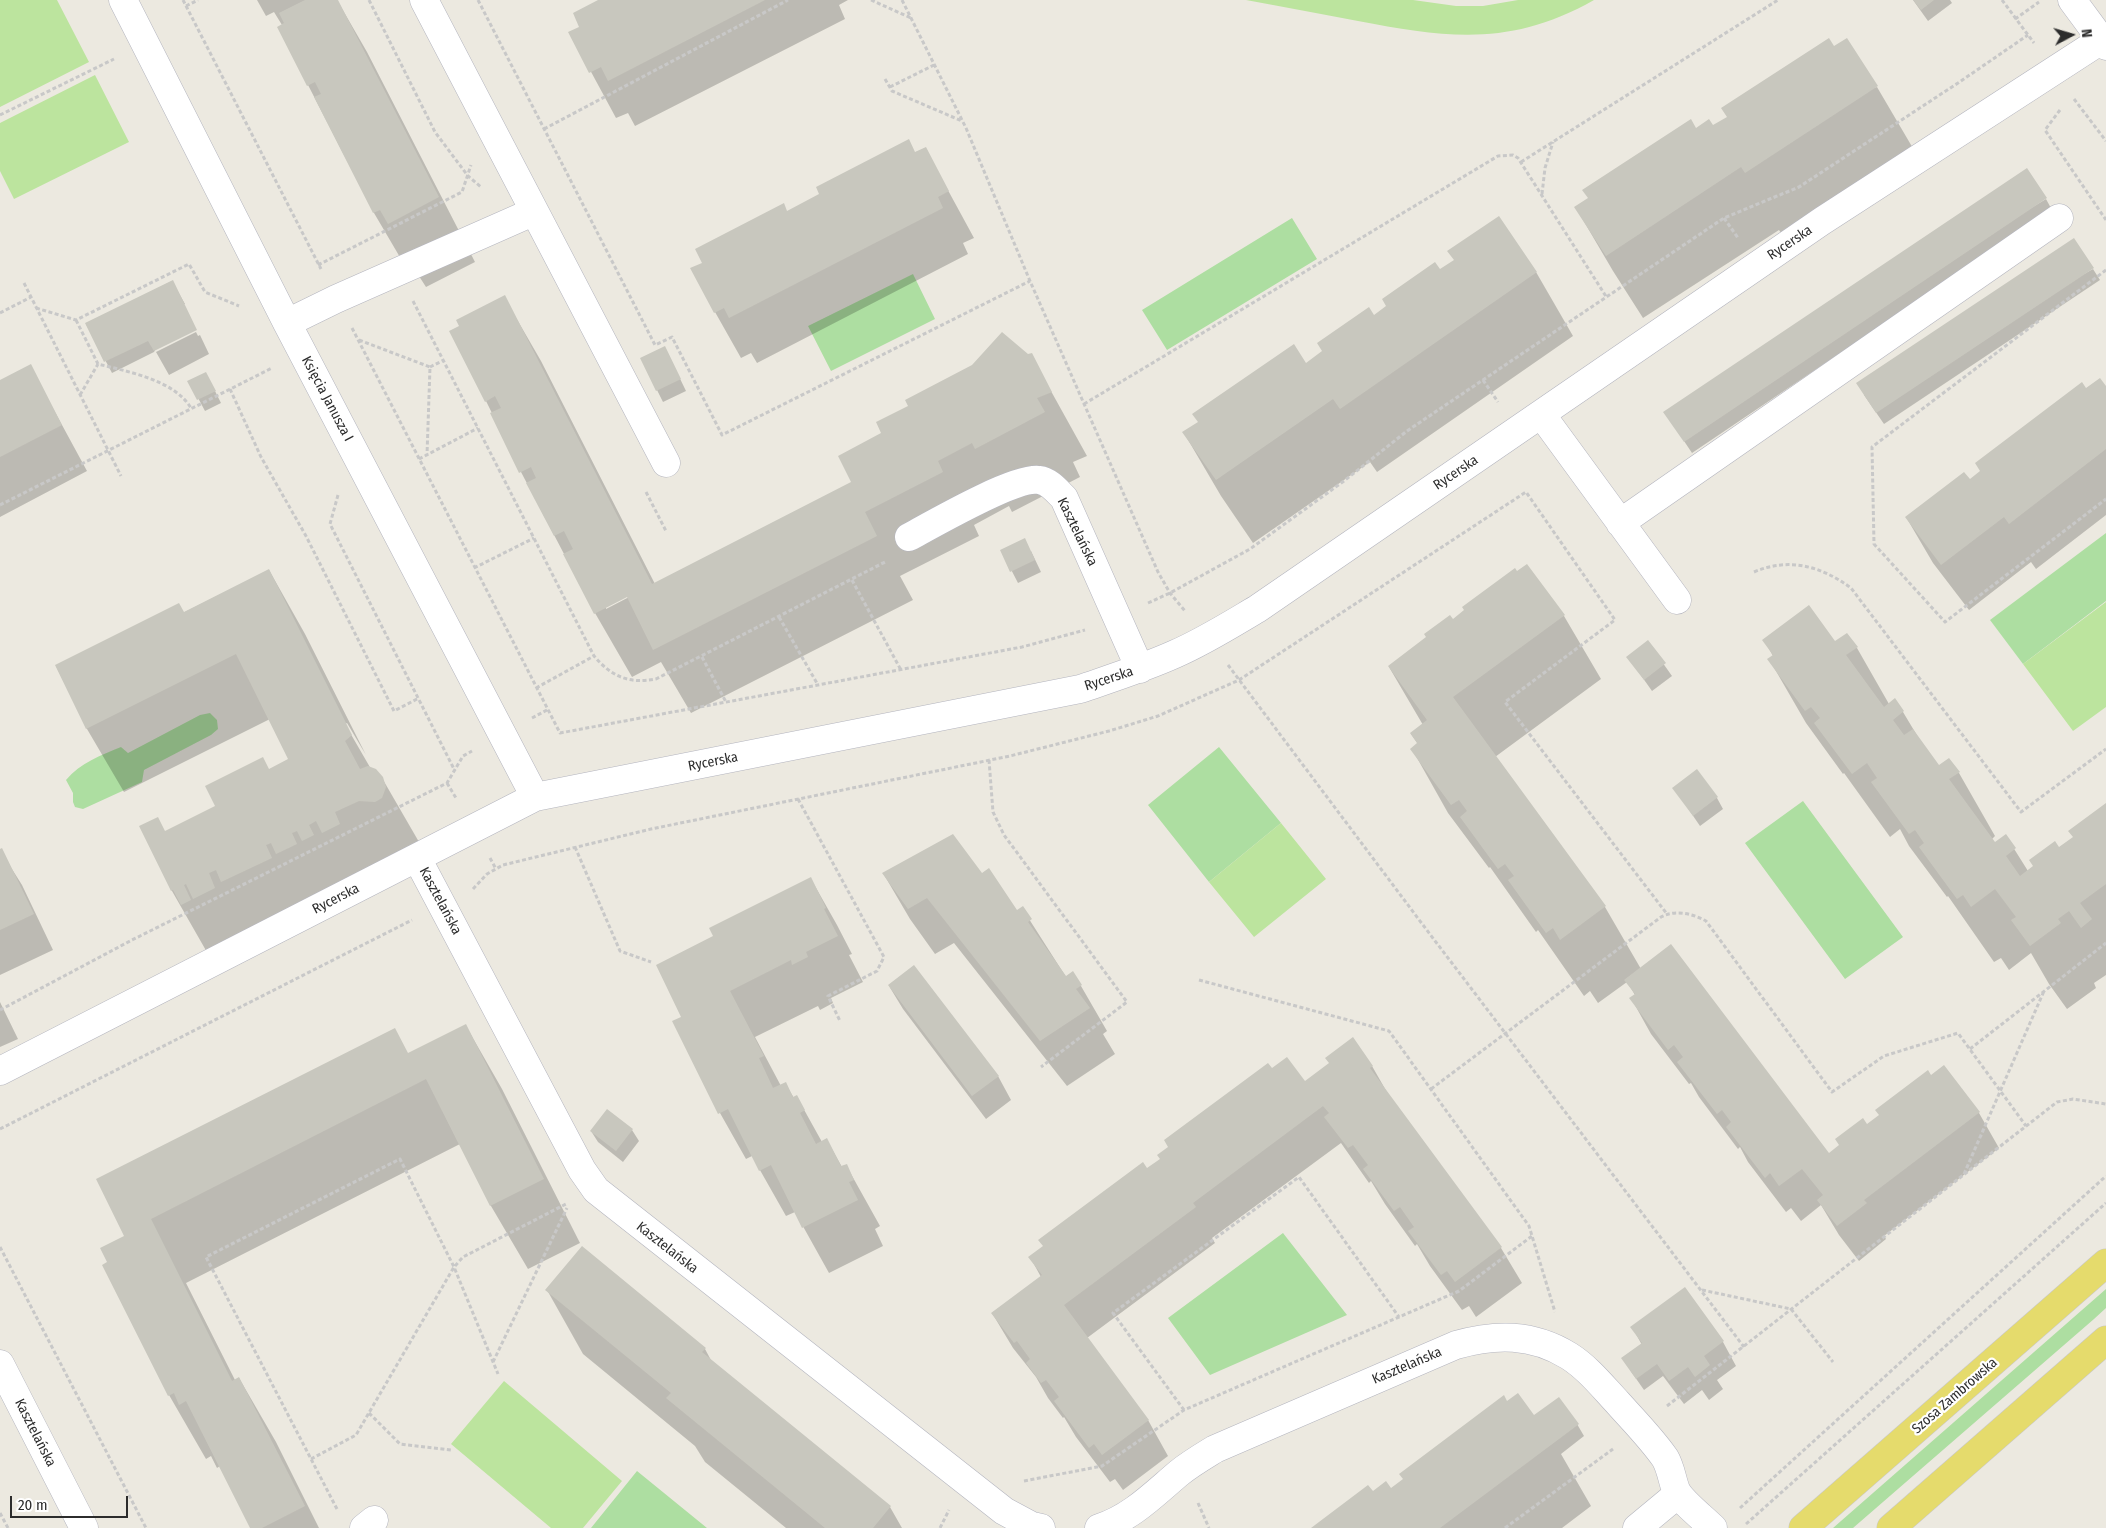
<!DOCTYPE html>
<html>
<head>
<meta charset="utf-8">
<style>
  body { margin:0 }
  #map { position:relative; width:2106px; height:1528px; overflow:hidden; background:#ece9e0; font-family:"Fira Sans Condensed",sans-serif }
  canvas { display:block }
  .north { position:absolute; left:2046px; top:10px; width:50px; height:50px; -webkit-text-stroke:4px #fff; paint-order:stroke; rotate:84deg; font-size:14px; font-weight:700; line-height:20px; text-align:center; color:#2c2c2c }
  .north::after { content:''; display:block; margin:auto; width:18px; height:22px; background:#2c2c2c; clip-path:polygon(50% 0,100% 100%,50% 72%,0 100%) }
  .scale { position:absolute; left:10px; top:1496px; width:118px; height:22px; box-sizing:border-box; border:2px solid #2c2c2c; border-top:0; padding-left:6px; font-size:15px; line-height:18px; white-space:nowrap; color:#2c2c2c; -webkit-text-stroke:4px #fff; paint-order:stroke }
</style>
</head>
<body>
<div id="map">
<canvas width="2106" height="1528"></canvas>
<div class="north">N</div>
<div class="scale">20 m</div>
</div>
<script>
const ctx = document.querySelector('canvas').getContext('2d');
ctx.lineJoin = 'round';
function fill(path, color) { ctx.fillStyle = color; ctx.fill(path, 'evenodd'); }
function stroke(path, color, width, dash) { ctx.strokeStyle = color; ctx.lineWidth = width; ctx.lineCap = dash ? 'butt' : 'round'; ctx.setLineDash(dash || []); ctx.stroke(path); }
function label(font, color, halo, rows, align = 'center') {
  ctx.font = font + ' "Fira Sans Condensed",sans-serif'; ctx.lineWidth = 4.5; ctx.setLineDash([]); ctx.textBaseline = 'middle'; ctx.strokeStyle = halo; ctx.fillStyle = color; for (const [text, x, y, turn = 0] of rows) {
    ctx.save(); ctx.translate(x, y); ctx.rotate((+turn || 0) * Math.PI / 180); ctx.textAlign = isNaN(turn) ? turn : align; if (halo) ctx.strokeText(text, 0, 0); ctx.fillText(text, 0, 0); ctx.restore();
  }
}
const green = new Path2D(`
  M 1292,218 L 1317,259 L 1167,350 L 1142,310 Z
  M 913,274 L 935,319 L 831,371 L 808,326 Z
  M 2106,533 L 2106,601 L 2023,664 L 1990,620 Z
  M 210,713 L 217,720 L 218,729 L 211,735 L 144,770 L 142,782 L 83,809 L 75,807 L 73,802 L 73,793 L 66,780 C 80,763 101,755 121,747 L 128,753 L 200,715 Z
  M 1219,747 L 1281,823 L 1209,882 L 1148,805 Z
  M 1803,801 L 1903,937 L 1845,979 L 1745,843 Z
  M 1283,1233 L 1347,1315 L 1210,1375 L 1168,1318 Z
  M 2106,1289 L 2106,1308 L 2094,1319 L 1853,1528 L 1833,1528 Z
  M 637,1471 L 707,1528 L 591,1528 Z`);
const pitch = new Path2D(`
  M 0,0 L 57,0 L 89,62 L 0,107 Z
  M 1246,0 L 1413,0 L 1456,6 L 1483,6 L 1518,0 L 1594,0 C 1511,47 1448,38 1358,21 C 1321,14 1284,7 1246,0 Z
  M 95,75 L 129,142 L 14,199 L 0,171 L 0,123 Z
  M 2106,602 L 2106,707 L 2073,731 L 2023,664 Z
  M 1281,823 L 1326,879 L 1254,937 L 1209,882 Z
  M 504,1381 L 622,1481 L 583,1528 L 551,1528 L 451,1444 Z`);
const shadow = new Path2D(`
  M 257,0 L 337,0 L 367,52 L 475,262 L 426,287 L 417,273 L 411,276 L 374,213 L 308,85 L 282,25 L 274,12 L 266,16 Z
  M 601,0 L 848,0 L 839,5 L 845,19 L 635,126 L 628,113 L 616,118 L 570,33 L 581,27 Z
  M 1913,0 L 1950,0 L 1952,3 L 1928,21 Z
  M 1877,87 L 1914,150 L 1783,236 L 1779,230 L 1643,318 L 1613,271 L 1576,208 L 1696,129 L 1713,127 Z
  M 925,148 L 974,238 L 963,243 L 968,254 L 757,363 L 751,353 L 741,358 L 715,312 L 787,212 L 821,195 Z
  M 2046,199 L 2052,210 L 1692,453 L 1672,423 Z
  M 2093,269 L 2100,280 L 1884,424 L 1864,395 Z
  M 1440,271 L 1536,272 L 1573,336 L 1377,472 L 1370,462 L 1253,543 L 1221,496 L 1184,433 L 1306,364 Z
  M 172,281 L 185,304 L 183,304 L 154,352 L 112,373 L 86,324 Z
  M 504,297 L 541,361 L 655,584 L 853,483 L 1027,356 L 1031,355 L 1087,456 L 1073,462 L 1080,477 L 1012,512 L 1009,506 L 974,525 L 979,536 L 900,576 L 913,600 L 691,713 L 661,662 L 632,677 L 595,613 L 521,472 L 486,401 ZM 632,593 L 633,595 L 606,609 L 606,607 Z
  M 196,332 L 198,336 L 200,335 L 209,354 L 169,375 L 156,352 Z
  M 671,360 L 686,391 L 663,402 L 657,390 Z
  M 30,366 L 87,471 L 0,517 L 0,381 Z
  M 189,381 L 212,385 L 221,403 L 205,411 Z
  M 2106,388 L 2106,515 L 2036,569 L 2031,562 L 1969,610 L 1933,563 L 1906,517 L 1970,481 L 2086,390 Z
  M 1001,550 L 1031,551 L 1041,572 L 1018,583 Z
  M 269,570 L 305,634 L 366,755 L 347,723 L 345,724 L 371,769 L 382,778 L 419,842 L 208,954 L 172,891 L 141,827 L 166,832 L 217,807 L 269,770 L 290,760 L 270,719 L 124,792 L 87,729 L 56,666 L 183,613 Z
  M 1564,616 L 1601,679 L 1495,757 L 1605,907 L 1641,969 L 1829,1154 L 1944,1067 L 1979,1113 L 1999,1148 L 1884,1236 L 1886,1239 L 1859,1261 L 1839,1235 L 1821,1205 L 1801,1221 L 1791,1208 L 1786,1212 L 1748,1162 L 1740,1147 L 1738,1149 L 1699,1097 L 1691,1083 L 1689,1084 L 1651,1034 L 1631,998 L 1635,995 L 1627,982 L 1598,1003 L 1590,991 L 1584,996 L 1538,930 L 1536,932 L 1490,867 L 1489,868 L 1448,813 L 1412,749 L 1418,744 L 1411,734 L 1423,725 L 1389,667 L 1452,620 Z
  M 1764,640 L 1835,643 L 1857,648 L 1889,704 L 1903,712 L 1921,742 L 1939,767 L 1959,773 L 1995,836 L 1992,839 L 1995,844 L 2006,836 L 2028,871 L 2074,838 L 2106,804 L 2106,975 L 2094,983 L 2096,988 L 2067,1009 L 2049,984 L 2031,953 L 2009,970 L 2001,958 L 1994,962 L 1948,896 L 1947,897 L 1909,846 L 1900,829 L 1890,837 L 1844,773 L 1843,774 L 1806,723 L 1769,659 L 1773,656 Z
  M 1648,642 L 1672,676 L 1652,691 L 1628,657 Z
  M 1674,788 L 1717,798 L 1723,809 L 1700,826 Z
  M 0,850 L 22,885 L 53,950 L 0,975 Z
  M 883,873 L 1017,912 L 1022,908 L 1066,977 L 1081,986 L 1107,1031 L 1103,1034 L 1115,1054 L 1067,1086 L 954,943 L 935,954 L 910,919 Z
  M 811,879 L 837,925 L 852,954 L 849,955 L 863,982 L 831,998 L 833,1003 L 820,1010 L 818,1006 L 755,1037 L 781,1086 L 785,1083 L 794,1098 L 797,1097 L 822,1142 L 827,1140 L 842,1167 L 846,1165 L 880,1226 L 875,1229 L 883,1246 L 829,1273 L 795,1212 L 786,1216 L 752,1156 L 746,1159 L 720,1113 L 674,1022 L 683,1017 L 715,936 Z
  M 889,986 L 998,1076 L 1011,1100 L 986,1119 L 903,1009 Z
  M 0,1002 L 18,1039 L 0,1047 Z
  M 466,1026 L 502,1089 L 580,1243 L 528,1269 L 491,1206 L 460,1144 L 186,1283 L 235,1380 L 239,1378 L 276,1442 L 319,1528 L 251,1528 L 220,1466 L 217,1468 L 211,1456 L 206,1459 L 169,1395 L 109,1263 L 126,1236 L 98,1180 L 408,1054 Z
  M 1372,1066 L 1392,1101 L 1501,1248 L 1522,1283 L 1476,1317 L 1469,1306 L 1462,1310 L 1430,1266 L 1417,1244 L 1415,1246 L 1385,1204 L 1371,1181 L 1369,1183 L 1341,1143 L 1212,1238 L 1215,1243 L 1087,1338 L 1148,1420 L 1168,1456 L 1123,1490 L 1115,1479 L 1110,1482 L 1076,1437 L 1064,1417 L 1063,1418 L 1048,1398 L 1036,1377 L 1013,1348 L 992,1313 L 1041,1277 L 1030,1257 L 1147,1170 L 1272,1070 L 1305,1082 Z
  M 632,1130 L 639,1141 L 623,1162 L 598,1142 L 591,1131 Z
  M 547,1290 L 705,1349 L 712,1362 L 890,1507 L 902,1528 L 786,1528 L 705,1462 L 695,1446 L 583,1354 Z
  M 1632,1327 L 1723,1342 L 1736,1366 L 1717,1380 L 1723,1389 L 1709,1400 L 1702,1390 L 1684,1404 L 1663,1376 L 1644,1390 L 1630,1370 L 1642,1345 Z
  M 1507,1402 L 1534,1416 L 1577,1424 L 1584,1436 L 1561,1454 L 1591,1506 L 1562,1528 L 1313,1528 L 1373,1492 L 1391,1490 Z`);
const building = new Path2D(`
  M 305,0 L 338,0 L 439,197 L 388,224 L 380,210 L 373,213 L 314,97 L 321,94 L 315,82 L 307,86 L 277,27 L 284,23 L 279,13 Z
  M 598,0 L 765,0 L 608,81 L 601,67 L 589,73 L 568,32 L 579,27 L 573,13 Z
  M 1913,0 L 1934,0 L 1921,10 Z
  M 1829,38 L 1834,46 L 1847,38 L 1878,86 L 1745,173 L 1741,167 L 1606,256 L 1574,207 L 1588,198 L 1582,190 L 1691,119 L 1696,128 L 1709,119 L 1713,125 L 1727,117 L 1721,108 Z
  M 909,139 L 915,152 L 926,147 L 949,191 L 938,197 L 943,208 L 729,318 L 724,308 L 714,313 L 690,268 L 702,263 L 695,249 L 784,203 L 787,211 L 819,194 L 816,187 Z
  M 2027,168 L 2047,198 L 1684,442 L 1663,412 Z
  M 1499,216 L 1537,272 L 1340,409 L 1333,399 L 1216,480 L 1182,432 L 1198,422 L 1192,414 L 1294,344 L 1306,363 L 1322,351 L 1317,343 L 1369,307 L 1374,315 L 1386,306 L 1382,299 L 1435,262 L 1440,269 L 1454,260 L 1447,251 Z
  M 2074,238 L 2094,268 L 1876,413 L 1856,383 Z
  M 173,280 L 197,330 L 154,351 L 148,341 L 104,362 L 85,323 Z
  M 505,295 L 652,584 L 851,482 L 838,456 L 881,433 L 876,422 L 908,406 L 905,400 L 972,365 L 1002,332 L 1028,354 L 1032,353 L 1052,392 L 1037,398 L 1045,412 L 975,449 L 972,443 L 938,461 L 943,472 L 865,512 L 877,536 L 653,650 L 627,597 L 594,614 L 563,554 L 573,549 L 564,531 L 554,536 L 526,483 L 536,478 L 531,467 L 519,473 L 490,413 L 501,408 L 495,396 L 485,402 L 449,331 L 459,326 L 456,320 Z
  M 665,346 L 681,379 L 656,391 L 640,358 Z
  M 31,364 L 62,425 L 0,457 L 0,380 Z
  M 206,372 L 216,391 L 197,400 L 187,381 Z
  M 2100,378 L 2106,386 L 2106,449 L 2009,524 L 2004,517 L 1941,565 L 1905,517 L 1964,472 L 1970,479 L 1980,471 L 1975,463 L 2082,382 L 2086,388 Z
  M 1025,538 L 1035,560 L 1010,572 L 1000,550 Z
  M 1527,564 L 1565,615 L 1453,697 L 1606,906 L 1560,940 L 1553,928 L 1546,933 L 1508,880 L 1514,876 L 1505,864 L 1498,869 L 1460,817 L 1467,811 L 1459,800 L 1451,805 L 1410,749 L 1417,743 L 1410,733 L 1427,720 L 1388,666 L 1426,637 L 1424,634 L 1450,615 L 1453,619 L 1464,610 L 1462,607 L 1515,568 L 1517,571 Z
  M 269,569 L 352,735 L 345,741 L 360,769 L 368,766 L 376,769 L 383,777 L 386,787 L 382,798 L 375,802 L 359,801 L 335,812 L 340,824 L 322,833 L 316,821 L 309,825 L 314,835 L 302,841 L 297,831 L 292,833 L 297,844 L 276,854 L 271,843 L 266,845 L 272,858 L 221,882 L 216,870 L 209,873 L 215,888 L 193,899 L 186,884 L 184,885 L 191,900 L 181,905 L 173,890 L 171,891 L 139,826 L 158,817 L 165,831 L 215,806 L 205,786 L 263,757 L 269,769 L 288,759 L 236,654 L 86,729 L 55,665 L 179,603 L 184,612 Z
  M 1809,605 L 1835,641 L 1847,633 L 1858,647 L 1846,655 L 1884,707 L 1895,698 L 1904,711 L 1893,720 L 1904,735 L 1913,729 L 1939,765 L 1949,758 L 1960,772 L 1949,779 L 1995,842 L 2006,834 L 2016,848 L 2006,856 L 2020,876 L 2033,866 L 2029,860 L 2055,841 L 2059,847 L 2073,837 L 2068,831 L 2106,803 L 2106,884 L 2080,903 L 2092,919 L 2081,928 L 2069,911 L 2058,919 L 2061,923 L 2030,946 L 2011,920 L 2016,917 L 1995,889 L 1971,907 L 1963,895 L 1957,899 L 1919,847 L 1924,843 L 1915,830 L 1909,834 L 1871,782 L 1877,778 L 1867,763 L 1852,774 L 1814,723 L 1820,718 L 1811,707 L 1805,711 L 1767,659 L 1773,655 L 1762,640 Z
  M 1648,640 L 1666,663 L 1644,680 L 1626,657 Z
  M 1697,769 L 1718,797 L 1693,816 L 1672,788 Z
  M 953,834 L 982,873 L 989,868 L 1017,910 L 1023,906 L 1032,919 L 1028,922 L 1066,976 L 1073,971 L 1082,985 L 1076,989 L 1090,1008 L 1040,1041 L 927,898 L 908,909 L 882,873 Z
  M 2,848 L 34,914 L 0,930 L 0,849 Z
  M 811,877 L 826,908 L 824,909 L 838,936 L 806,952 L 808,957 L 792,965 L 791,960 L 730,991 L 764,1056 L 759,1058 L 773,1088 L 786,1082 L 793,1097 L 797,1095 L 805,1110 L 800,1113 L 816,1144 L 827,1138 L 841,1166 L 847,1164 L 854,1180 L 849,1182 L 858,1200 L 802,1228 L 771,1165 L 759,1171 L 728,1109 L 718,1114 L 672,1021 L 681,1017 L 656,965 L 713,936 L 709,928 Z
  M 1671,944 L 1829,1153 L 1839,1145 L 1835,1139 L 1863,1118 L 1867,1124 L 1879,1115 L 1875,1110 L 1928,1070 L 1931,1075 L 1944,1065 L 1980,1112 L 1864,1200 L 1867,1203 L 1837,1226 L 1817,1200 L 1823,1195 L 1802,1169 L 1779,1186 L 1770,1173 L 1765,1178 L 1726,1127 L 1731,1122 L 1722,1110 L 1717,1114 L 1677,1062 L 1683,1057 L 1674,1045 L 1668,1050 L 1629,998 L 1635,994 L 1624,980 Z
  M 914,965 L 999,1076 L 972,1096 L 888,985 Z
  M 466,1024 L 544,1179 L 490,1206 L 426,1079 L 151,1219 L 232,1381 L 239,1377 L 305,1506 L 262,1528 L 250,1528 L 186,1401 L 179,1405 L 174,1393 L 168,1396 L 102,1265 L 107,1262 L 100,1248 L 124,1236 L 96,1179 L 395,1028 L 408,1053 Z
  M 1353,1037 L 1373,1066 L 1370,1068 L 1502,1247 L 1455,1282 L 1447,1271 L 1441,1275 L 1408,1231 L 1414,1227 L 1400,1207 L 1394,1211 L 1363,1169 L 1368,1165 L 1353,1145 L 1348,1148 L 1324,1117 L 1329,1113 L 1323,1106 L 1193,1203 L 1196,1207 L 1064,1305 L 1149,1420 L 1102,1455 L 1094,1444 L 1089,1448 L 1054,1401 L 1059,1397 L 1046,1380 L 1041,1383 L 1026,1363 L 1030,1359 L 1017,1341 L 1014,1343 L 991,1313 L 1042,1275 L 1028,1257 L 1043,1246 L 1038,1240 L 1143,1162 L 1147,1168 L 1160,1159 L 1157,1155 L 1168,1147 L 1164,1140 L 1268,1063 L 1272,1068 L 1287,1057 L 1305,1081 L 1329,1063 L 1325,1058 Z
  M 607,1109 L 633,1129 L 616,1151 L 590,1131 Z
  M 582,1246 L 706,1348 L 702,1352 L 891,1506 L 873,1528 L 825,1528 L 666,1398 L 671,1393 L 545,1290 Z
  M 1685,1287 L 1724,1341 L 1704,1356 L 1710,1365 L 1695,1377 L 1688,1367 L 1669,1381 L 1657,1364 L 1636,1379 L 1621,1358 L 1642,1343 L 1630,1327 Z
  M 1518,1393 L 1534,1415 L 1559,1397 L 1579,1424 L 1440,1528 L 1311,1528 L 1368,1485 L 1373,1491 L 1386,1481 L 1391,1488 L 1403,1479 L 1399,1474 L 1504,1395 L 1507,1401 Z`);
const path = new Path2D(`
  M 183,0 L 321,269
  M 369,0 L 435,132 L 468,176 L 481,187
  M 478,0 L 655,345 L 672,337 L 722,435 L 1030,281
  M 871,0 L 911,18
  M 902,0 L 966,128 L 1030,281 L 1158,572 L 1170,593 L 1185,611
  M 2002,0 L 2034,43
  M 186,6 L 198,0
  M 2015,19 L 2039,2
  M 885,79 L 892,91 L 962,121
  M 890,87 L 934,65
  M 2074,99 L 2106,141
  M 2060,110 L 2045,130 L 2106,220
  M 0,115 L 114,59
  M 544,129 L 788,0
  M 1521,162 L 1778,0
  M 1542,194 L 1545,168 L 1553,142
  M 1724,218 L 1738,238
  M 318,265 L 462,192 L 471,165
  M 2106,270 L 1872,447 L 1874,544 L 1945,622 L 2106,499
  M 24,283 L 121,476
  M 413,301 L 594,656 C 612,677 629,684 656,679 L 887,561
  M 36,308 L 76,320 L 189,264 L 205,292 L 239,306
  M 0,313 L 31,297
  M 76,320 L 98,364 C 129,372 174,380 191,408
  M 352,328 L 560,733 L 1022,647 L 1085,630
  M 359,340 L 430,367 L 427,455
  M 430,367 L 444,360
  M 1483,380 L 1498,402
  M 230,389 L 261,457 L 306,536 L 394,711 L 417,699
  M 80,395 L 98,364
  M 1084,404 L 1498,156 L 1513,155 L 1518,158 L 1607,298
  M 419,459 L 478,428
  M 646,492 L 666,531
  M 338,495 L 330,524 L 455,771
  M 0,505 L 272,368
  M 474,568 L 534,538
  M 1754,572 C 1789,557 1821,566 1851,588 L 2021,812 L 2106,749
  M 852,580 L 901,670
  M 1148,603 L 1170,593 L 1250,549 L 1344,481 L 1407,431 L 1724,218 L 1799,187 L 1958,83 L 2028,35
  M 779,617 L 818,685
  M 702,657 L 726,702
  M 1228,665 L 1426,929 L 1744,1347
  M 536,688 L 594,656
  M 532,718 L 547,710
  M 989,760 L 993,812 L 1004,835 L 1127,1002 L 1041,1067
  M 447,783 L 456,798
  M 798,799 L 884,957 L 877,971 L 828,996 L 840,1021
  M 575,847 L 620,951 L 651,962
  M 490,858 L 496,869
  M 473,889 L 487,874 L 503,865 L 651,829 L 1010,756 L 1109,731 L 1158,716 L 1239,680 L 1526,492 L 1615,620 L 1505,702 L 1667,914
  M 1199,980 L 1389,1031 L 1529,1226 L 1555,1312
  M 0,1010 L 132,940 L 447,783 L 463,756 L 472,751
  M 1970,1049 L 2106,943
  M 1431,1089 L 1661,917 C 1676,909 1693,914 1706,921 L 1832,1092 L 1884,1056 L 1958,1033 L 2026,1126
  M 0,1129 L 412,920
  M 1964,1174 L 2044,991
  M 0,1247 L 146,1528
  M 1702,1290 L 1791,1309 L 1833,1362
  M 493,1362 L 567,1208
  M 1667,1406 L 2057,1102 L 2073,1099 L 2106,1104
  M 1184,1410 L 1113,1313 L 1299,1177 L 1399,1317
  M 369,1413 L 400,1444 L 451,1450
  M 311,1459 L 356,1435 L 454,1267 L 463,1257 L 566,1204
  M 1024,1481 L 1102,1466 L 1184,1410 L 1459,1291 L 1532,1236
  M 1198,1503 L 1209,1528
  M 1740,1508 L 2106,1176
  M 337,1509 L 206,1257 L 400,1159 L 454,1267 L 498,1374
  M 0,1513 L 8,1528
  M 1746,1524 L 2106,1203
  M 940,1528 L 949,1510
  M 1505,1528 L 1613,1449`);
const minor = new Path2D(`
  M 123,0 L 287,323 L 535,797
  M 424,0 L 666,463
  M 2072,0 L 2106,46
  M 287,323 L 336,299 L 533,212
  M 1541,414 L 1677,600
  M 1620,523 L 2059,218
  M 909,537 C 933,524 1016,476 1039,480 C 1049,481 1057,491 1064,498 L 1140,669
  M 417,858 L 582,1170 L 596,1190 L 1004,1511 L 1032,1526 L 1041,1528
  M 0,1071 L 535,797 L 1080,689 C 1112,678 1144,668 1175,654 C 1203,642 1230,625 1257,609 L 1822,221 L 2106,37
  M 0,1364 L 84,1528
  M 364,1528 L 374,1520
  M 1099,1528 C 1131,1518 1154,1494 1179,1473 C 1190,1464 1202,1457 1215,1449 L 1456,1345 C 1495,1334 1532,1333 1569,1356 C 1588,1368 1603,1387 1618,1403 C 1634,1421 1651,1438 1665,1458 C 1671,1468 1672,1480 1676,1490 C 1681,1501 1704,1519 1713,1528
  M 1637,1528 L 1678,1494`);
const major = new Path2D(`
  M 1803,1528 L 2106,1263
  M 1891,1528 L 2106,1340`);
const streetNames = [
  ["Rycerska",1790,243,-34],
  ["Księcia Janusza I",327,399,62],
  ["Rycerska",1456,473,-34],
  ["Kasztelańska",1077,532,64],
  ["Rycerska",1109,679,-18],
  ["Rycerska",713,762,-11],
  ["Rycerska",336,899,-27],
  ["Kasztelańska",440,901,62],
  ["Kasztelańska",667,1248,38],
  ["Kasztelańska",1407,1366,-23],
  ["Szosa Zambrowska",1955,1396,-41],
  ["Kasztelańska",35,1433,63]
];
fill(green, '#addea1');
fill(pitch, '#bce49e');
fill(shadow, '#0003');
fill(building, '#c8c7be');
stroke(minor, '#b3b4be', 29);
stroke(major, '#c8c8c8', 29);
stroke(path, '#c8c8c8', 3, [4, 2.5]);
stroke(minor, '#fff', 28);
stroke(major, '#e5db6c', 28);
label('14px', '#2c2c2c', '#fff', streetNames);
</script>
</body>
</html>
